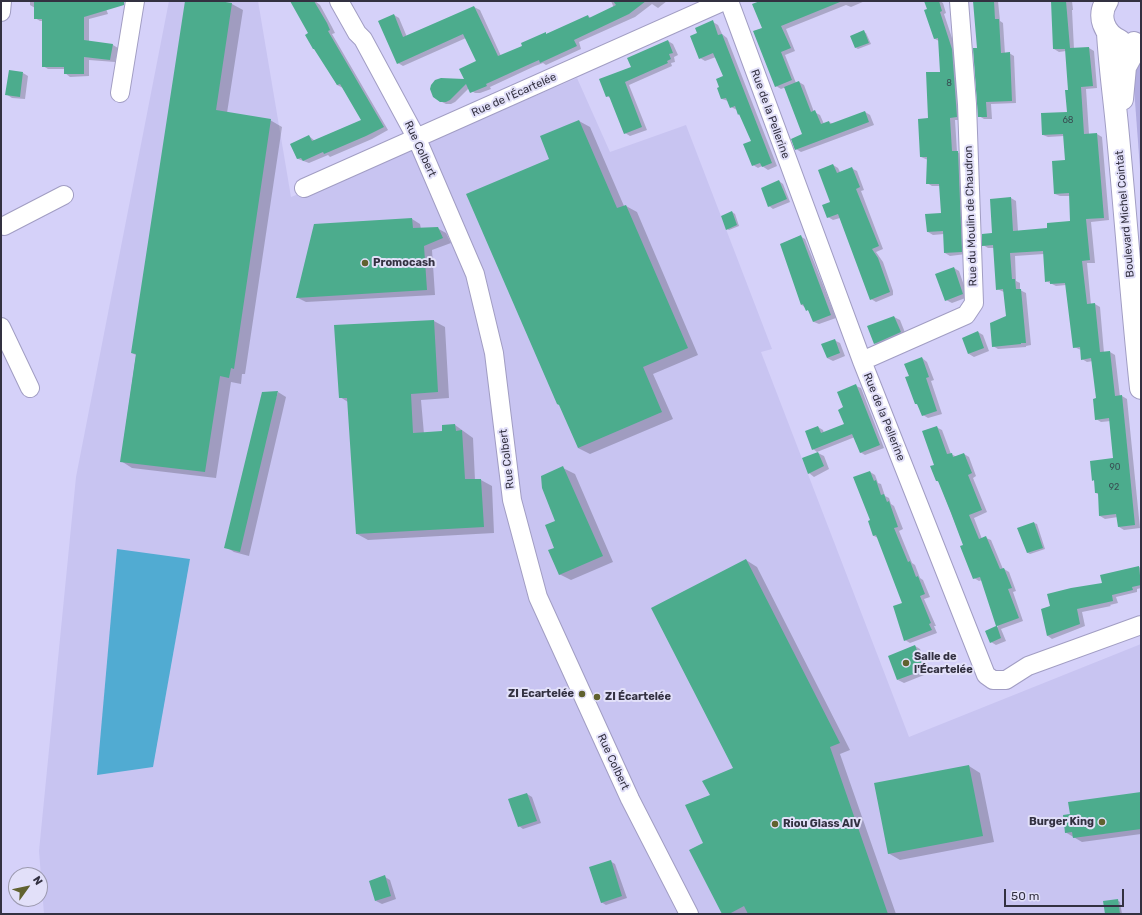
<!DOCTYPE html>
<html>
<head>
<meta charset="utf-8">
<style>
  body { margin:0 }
  #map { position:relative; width:1142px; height:915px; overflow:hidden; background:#d5d1f9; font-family:Rubik,sans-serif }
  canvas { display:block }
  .frame { position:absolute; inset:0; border:2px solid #333141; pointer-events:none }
  .north { position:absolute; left:8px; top:867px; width:40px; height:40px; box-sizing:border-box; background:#e2e0f9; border:1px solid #9c9aaf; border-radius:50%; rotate:57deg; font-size:11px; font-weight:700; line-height:16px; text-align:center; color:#333141 }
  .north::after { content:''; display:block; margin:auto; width:14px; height:18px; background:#61622f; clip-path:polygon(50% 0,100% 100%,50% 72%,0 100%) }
  .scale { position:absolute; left:1004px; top:889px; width:120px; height:18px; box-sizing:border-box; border:2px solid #333141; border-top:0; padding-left:5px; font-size:12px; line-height:14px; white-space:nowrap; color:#333141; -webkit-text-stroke:3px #e2e0f9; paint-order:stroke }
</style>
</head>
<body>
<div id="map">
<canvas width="1142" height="915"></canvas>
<div class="frame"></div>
<div class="north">N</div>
<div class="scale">50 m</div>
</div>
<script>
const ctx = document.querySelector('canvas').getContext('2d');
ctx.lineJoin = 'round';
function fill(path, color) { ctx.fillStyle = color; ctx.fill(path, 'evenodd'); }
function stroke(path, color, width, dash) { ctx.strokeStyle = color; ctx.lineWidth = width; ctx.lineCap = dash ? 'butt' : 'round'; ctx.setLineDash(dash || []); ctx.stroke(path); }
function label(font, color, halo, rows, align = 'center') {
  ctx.font = font + ' Rubik,sans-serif'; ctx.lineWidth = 4; ctx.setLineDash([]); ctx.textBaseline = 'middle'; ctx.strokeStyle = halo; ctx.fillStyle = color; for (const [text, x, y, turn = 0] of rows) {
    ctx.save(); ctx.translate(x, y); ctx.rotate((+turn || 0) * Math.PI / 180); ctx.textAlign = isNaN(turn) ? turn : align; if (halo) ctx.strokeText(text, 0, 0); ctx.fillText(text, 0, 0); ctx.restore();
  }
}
const built = new Path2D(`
  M 169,1 L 258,1 L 291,197 L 400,154 L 577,78 L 610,152 L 686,125 L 772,349 L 761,352 L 909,737 L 1141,644 L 1141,914 L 44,914 L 39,851 L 76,477 Z`);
const green = new Path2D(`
  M 1141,61 L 1141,182 L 1134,88 L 1135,73 Z`);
const water = new Path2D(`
  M 117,549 L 190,559 L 153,767 L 97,775 Z`);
const shadow = new Path2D(`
  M 30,1 L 103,1 L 108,14 L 89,19 L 89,42 L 113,45 L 118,48 L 115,62 L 89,60 L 89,76 L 70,77 L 65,73 L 65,69 L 48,69 L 43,66 L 43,21 L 40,21 L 35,18 L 35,8 L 30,5 Z
  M 186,1 L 212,1 L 232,4 L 243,10 L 227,113 L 270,120 L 282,127 L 245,374 L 242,374 L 241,384 L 231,382 L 216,478 L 132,468 L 121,461 L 136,355 L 132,353 Z
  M 291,1 L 315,1 L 320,5 L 332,27 L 335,33 L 332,34 L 388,130 L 372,139 L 330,157 L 328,155 L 309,163 L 298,159 L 291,144 L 309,136 L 315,141 L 363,121 L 343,88 L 337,85 Z
  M 611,1 L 667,1 L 658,8 L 652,4 L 635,17 L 579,42 L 581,49 L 546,65 L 543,63 L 535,66 L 490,87 L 491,89 L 480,93 L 475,93 L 470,90 L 469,88 L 455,102 L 451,104 L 446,104 L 440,101 L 465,80 L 477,61 L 466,38 L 403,66 L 398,63 L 394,15 L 399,18 L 407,37 L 474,7 L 480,10 L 501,56 L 523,46 L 545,34 L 547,34 L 588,16 L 591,18 L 614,8 Z
  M 763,1 L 773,1 L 774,3 L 778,1 L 865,1 L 851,7 L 846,5 L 786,29 L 795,51 L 785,55 L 796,83 L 799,82 L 804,85 L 814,112 L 820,115 L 824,124 L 829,122 L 833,124 L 865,112 L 870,115 L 874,125 L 801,152 L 796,149 L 804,135 L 786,87 L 781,89 L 776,86 L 763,28 L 754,5 Z
  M 934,1 L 940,1 L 943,3 L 946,13 L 944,14 L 957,53 L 962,120 L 955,120 L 957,152 L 963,155 L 966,254 L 950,256 L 945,253 L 944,234 L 933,235 L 928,232 L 942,214 L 940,186 L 932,186 L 927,183 L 928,160 L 921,157 L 941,73 L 939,41 L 935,39 L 929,9 Z
  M 974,1 L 998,1 L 1000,21 L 1003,23 L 1005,54 L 1009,53 L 1014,56 L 1016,103 L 991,104 L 992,119 L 984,119 L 979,116 L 978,49 Z
  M 1052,1 L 1072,1 L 1073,10 L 1072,10 L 1074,49 L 1089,48 L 1094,51 L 1097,88 L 1086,89 L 1089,134 L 1097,134 L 1102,137 L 1109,220 L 1091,222 L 1095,263 L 1087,263 L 1091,305 L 1095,304 L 1100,307 L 1104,353 L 1110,352 L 1115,355 L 1120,397 L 1122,396 L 1127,399 L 1140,528 L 1124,530 L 1119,527 L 1118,517 L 1105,519 L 1100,516 L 1099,495 L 1096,493 L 1095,481 L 1093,480 L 1114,459 L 1111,421 L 1101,422 L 1096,419 L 1097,399 L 1093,361 L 1087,362 L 1082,359 L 1081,350 L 1074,347 L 1066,285 L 1056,286 L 1046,281 L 1044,254 L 1015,256 L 1016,281 L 1020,283 L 1020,290 L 1026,293 L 1031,345 L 1026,346 L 1026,347 L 998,349 L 993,346 L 1007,317 L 1004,292 L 997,289 L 994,248 L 988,248 L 983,245 L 993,234 L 991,200 L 1011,198 L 1016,201 L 1018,231 L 1048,229 L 1071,222 L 1070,196 L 1060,196 L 1055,194 L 1066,161 L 1064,136 L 1048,137 L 1043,135 L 1068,113 L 1070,91 L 1066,51 L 1059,52 L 1054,49 Z
  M 713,22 L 718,25 L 722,34 L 727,38 L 777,166 L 768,170 L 762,166 L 758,168 L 753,165 L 752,141 L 741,115 L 738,114 L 737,110 L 731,107 L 728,101 L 722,99 L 720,87 L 724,76 L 716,57 L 705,61 L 700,58 L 698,34 Z
  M 864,32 L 866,33 L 871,44 L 858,49 L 856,48 Z
  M 668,41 L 673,44 L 678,55 L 674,57 L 675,62 L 671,63 L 672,66 L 629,85 L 647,130 L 630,136 L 625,133 L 612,99 L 607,96 L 632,67 Z
  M 23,73 L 28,76 L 25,99 L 12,98 L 6,94 Z
  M 579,121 L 590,127 L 624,206 L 626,206 L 637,212 L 698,355 L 653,374 L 673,419 L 590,454 L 578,448 Z
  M 833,165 L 838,168 L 840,172 L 851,168 L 857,171 L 864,190 L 861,191 L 883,249 L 876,252 L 883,262 L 893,291 L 893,295 L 876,302 L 871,299 L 840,218 L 833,220 L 828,217 L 831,202 Z
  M 779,181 L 783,184 L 790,202 L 773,209 L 769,206 Z
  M 732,212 L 735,214 L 739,226 L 729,230 L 727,229 Z
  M 412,219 L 420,224 L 421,229 L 437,228 L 446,233 L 451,243 L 432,250 L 435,295 L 306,302 L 298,298 Z
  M 800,236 L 805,239 L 836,318 L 819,324 L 814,322 L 810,312 L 802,305 L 781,244 Z
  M 954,268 L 959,271 L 968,297 L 952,303 L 946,300 Z
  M 894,317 L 900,320 L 906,335 L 880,347 L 875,344 Z
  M 434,321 L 445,327 L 449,398 L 421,400 L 424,434 L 444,432 L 455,425 L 473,438 L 475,480 L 481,480 L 492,486 L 494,533 L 368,540 L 357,534 L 348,402 L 340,397 Z
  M 978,332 L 983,335 L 989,351 L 974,357 L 969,354 Z
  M 834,340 L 840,343 L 845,356 L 833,361 L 827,358 Z
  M 922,358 L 927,362 L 934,380 L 931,381 L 942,414 L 928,418 L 923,415 L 919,405 L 916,404 L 910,376 Z
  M 856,386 L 861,388 L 884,448 L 865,455 L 860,452 L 855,437 L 817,452 L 813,449 L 818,427 L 823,430 L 824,433 L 845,425 L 845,408 Z
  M 278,392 L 286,397 L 249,556 L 234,552 L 226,547 Z
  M 936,427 L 942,430 L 951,454 L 957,457 L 964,454 L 969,457 L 976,476 L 973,478 L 987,512 L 974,518 L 982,539 L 986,538 L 991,540 L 1003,569 L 1004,569 L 1009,572 L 1016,591 L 1013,592 L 1023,621 L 1001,629 L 1006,641 L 996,645 L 991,642 L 986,631 L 998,627 L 982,580 L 979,581 L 974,578 L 964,546 L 939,482 L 937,481 Z
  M 818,453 L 824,456 L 829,469 L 814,477 L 809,473 Z
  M 563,468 L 575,474 L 613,562 L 571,580 L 559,574 L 555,548 L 556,522 Z
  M 870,472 L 875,475 L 878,483 L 881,484 L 885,496 L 889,498 L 891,504 L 894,506 L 903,529 L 899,531 L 912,563 L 915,565 L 920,578 L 923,580 L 930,597 L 924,599 L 936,626 L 934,626 L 937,633 L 910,643 L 905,640 L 904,603 L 878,538 L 874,536 L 869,522 L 871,521 Z
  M 1034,523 L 1037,524 L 1045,549 L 1030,554 L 1028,553 L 1019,529 Z
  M 746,560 L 757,567 L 850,750 L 840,754 L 896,914 L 723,914 L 705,843 L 711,796 L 735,769 Z
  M 1139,567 L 1141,568 L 1141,588 L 1137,589 L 1137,592 L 1116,597 L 1118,603 L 1110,605 L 1111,606 L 1082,612 L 1085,626 L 1052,639 L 1048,636 L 1042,610 Z
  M 915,646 L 920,649 L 929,673 L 904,683 L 898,680 Z
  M 969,766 L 980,773 L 994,842 L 900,860 L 888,853 Z
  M 1141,793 L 1141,834 L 1082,842 L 1065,832 Z
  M 527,794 L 532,797 L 541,823 L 523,829 L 519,826 Z
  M 610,861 L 615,864 L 627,898 L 606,905 L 601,902 Z
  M 385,877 L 390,880 L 396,899 L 382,904 L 376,901 Z
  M 1117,900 L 1120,902 L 1122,914 L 1106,914 Z`);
const building = new Path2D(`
  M 34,1 L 124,1 L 124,5 L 84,17 L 84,40 L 113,44 L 110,60 L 84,57 L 84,74 L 64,74 L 64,67 L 42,67 L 42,19 L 34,19 Z
  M 185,1 L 219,1 L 232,3 L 216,110 L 271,119 L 234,369 L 231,368 L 229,378 L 220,376 L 205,472 L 120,462 L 136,354 L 131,353 Z
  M 290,1 L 314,1 L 327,23 L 330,30 L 328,31 L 384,127 L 366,136 L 324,154 L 323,152 L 303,161 L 301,158 L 297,159 L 290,144 L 309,135 L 312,141 L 361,120 L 340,84 L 337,85 L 314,49 L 313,49 L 305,35 L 308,33 Z
  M 613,1 L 646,1 L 629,14 L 574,40 L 577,46 L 540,63 L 539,60 L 530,64 L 486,84 L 487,86 L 470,93 L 466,84 L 450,100 L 446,102 L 440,102 L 433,97 L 430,89 L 431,85 L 435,80 L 441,78 L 464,79 L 459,69 L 476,61 L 463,34 L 397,64 L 378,21 L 394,14 L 403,37 L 474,6 L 498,56 L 522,46 L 521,43 L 546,32 L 546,34 L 588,15 L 589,18 L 616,5 Z
  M 760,1 L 840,2 L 781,26 L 791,48 L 781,52 L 792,80 L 775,87 L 753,31 L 762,28 L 752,4 Z
  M 924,1 L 939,1 L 942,11 L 940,12 L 952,49 L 957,117 L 950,118 L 952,151 L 958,151 L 962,252 L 944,253 L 943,231 L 927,232 L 925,214 L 941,213 L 939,184 L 926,184 L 927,157 L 920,157 L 918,119 L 928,118 L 926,72 L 940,72 L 938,38 L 934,39 L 924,10 L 927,9 Z
  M 973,1 L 994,1 L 995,19 L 999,19 L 1001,53 L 1010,52 L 1012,101 L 986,102 L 987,117 L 978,117 L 973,48 L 977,48 Z
  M 1051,1 L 1066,1 L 1070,48 L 1089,47 L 1093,86 L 1081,87 L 1084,134 L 1097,133 L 1104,218 L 1086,219 L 1090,260 L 1082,261 L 1087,304 L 1095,303 L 1100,352 L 1110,351 L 1115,396 L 1122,395 L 1135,525 L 1118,527 L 1116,514 L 1099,516 L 1098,493 L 1095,493 L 1094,480 L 1092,481 L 1090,461 L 1113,458 L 1109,418 L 1095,420 L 1093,399 L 1096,398 L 1091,358 L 1081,360 L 1080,347 L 1073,348 L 1065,283 L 1050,284 L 1050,281 L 1045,282 L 1043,251 L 1010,253 L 1012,279 L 1015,279 L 1016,289 L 1021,289 L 1026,343 L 1021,343 L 1021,344 L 992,347 L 990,323 L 1006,316 L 1003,289 L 996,290 L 993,245 L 982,246 L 982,234 L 992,233 L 990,199 L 1011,197 L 1013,231 L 1047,228 L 1047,223 L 1070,221 L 1069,193 L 1054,194 L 1052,161 L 1065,160 L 1063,134 L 1042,135 L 1041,113 L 1067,112 L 1065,90 L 1068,90 L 1065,49 L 1053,49 Z
  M 713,20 L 718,35 L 722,34 L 772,163 L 762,167 L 760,163 L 752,166 L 743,144 L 751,141 L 739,114 L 738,115 L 735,106 L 730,108 L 726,98 L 721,99 L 717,88 L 719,87 L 716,79 L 723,76 L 713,53 L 699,59 L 690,36 L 697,33 L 695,28 Z
  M 864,30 L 869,43 L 855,48 L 850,36 Z
  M 668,40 L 673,53 L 669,54 L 671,59 L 667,61 L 668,63 L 625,82 L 642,127 L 624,134 L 609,96 L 606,97 L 599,79 L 631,67 L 627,58 Z
  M 9,70 L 23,72 L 20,97 L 5,95 Z
  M 799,81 L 811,112 L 815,110 L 821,124 L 829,121 L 830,124 L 865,111 L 869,122 L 795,150 L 791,139 L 802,134 L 784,87 Z
  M 579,120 L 617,208 L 626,205 L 688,348 L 643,367 L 662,412 L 578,448 L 559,405 L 557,404 L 466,194 L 549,159 L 540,136 Z
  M 833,164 L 837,173 L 852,167 L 860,187 L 856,189 L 879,246 L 872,249 L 878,258 L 890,292 L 870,300 L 838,214 L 827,218 L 822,205 L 830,202 L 818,170 Z
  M 779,180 L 787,199 L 768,207 L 761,188 Z
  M 732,211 L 737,225 L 726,230 L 721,216 Z
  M 412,218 L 413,228 L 438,227 L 443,238 L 424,246 L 427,290 L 296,298 L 314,224 Z
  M 801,235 L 831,315 L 813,322 L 808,310 L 806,311 L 803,304 L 801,305 L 780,244 Z
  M 954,267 L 963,294 L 945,301 L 935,274 Z
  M 894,316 L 901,332 L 874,344 L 867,326 Z
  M 434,320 L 438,392 L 411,394 L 413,433 L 442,431 L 442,425 L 455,424 L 456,431 L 462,430 L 465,479 L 481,479 L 484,527 L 356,534 L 347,398 L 339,398 L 334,325 Z
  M 978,331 L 984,348 L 968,354 L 962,338 Z
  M 835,339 L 840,353 L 827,358 L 821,344 Z
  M 922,357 L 929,377 L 926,378 L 937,411 L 922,416 L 917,404 L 915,404 L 905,377 L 909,376 L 904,364 Z
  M 856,384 L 880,445 L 860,453 L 852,434 L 812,450 L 805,431 L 818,426 L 821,433 L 844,424 L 838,410 L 843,407 L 837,392 Z
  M 278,391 L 240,552 L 224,548 L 262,392 Z
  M 937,426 L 947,454 L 952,453 L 953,457 L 964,453 L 972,473 L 968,475 L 982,510 L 969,515 L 979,539 L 986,536 L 1000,569 L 1004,568 L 1012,588 L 1008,589 L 1019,618 L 997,626 L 1001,638 L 990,643 L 985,631 L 996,626 L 980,577 L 973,579 L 960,546 L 963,545 L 951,513 L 938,481 L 936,481 L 930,466 L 934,465 L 922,431 Z
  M 818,452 L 824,466 L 808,474 L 802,458 Z
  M 563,466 L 603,556 L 559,575 L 548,550 L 554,548 L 545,525 L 555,521 L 542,488 L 541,476 Z
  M 870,471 L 874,481 L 876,480 L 881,495 L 884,494 L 887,502 L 889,501 L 898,527 L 894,528 L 908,562 L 910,561 L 916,577 L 918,576 L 925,594 L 920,596 L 931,623 L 929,624 L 932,630 L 904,641 L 893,606 L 902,603 L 876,535 L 873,536 L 868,521 L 870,520 L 853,477 Z
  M 1034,522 L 1043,548 L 1027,553 L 1017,528 Z
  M 746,559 L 840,743 L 830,747 L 888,914 L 748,914 L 744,906 L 729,914 L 722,914 L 689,850 L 703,843 L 685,805 L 710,795 L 702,781 L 733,768 L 651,608 Z
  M 1139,566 L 1141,585 L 1132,587 L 1133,590 L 1112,595 L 1113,601 L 1077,609 L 1080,624 L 1047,636 L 1041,609 L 1050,606 L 1047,594 L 1071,588 L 1102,583 L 1100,575 Z
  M 915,645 L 924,670 L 897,680 L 888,656 Z
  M 969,765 L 983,836 L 888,854 L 874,783 Z
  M 1141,792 L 1141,829 L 1073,838 L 1072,832 L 1065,833 L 1063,815 L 1070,814 L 1068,802 Z
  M 527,793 L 537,821 L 518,827 L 508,799 Z
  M 611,860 L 622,896 L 601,903 L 589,867 Z
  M 385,875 L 391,896 L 375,901 L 369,881 Z
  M 1118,899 L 1120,914 L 1105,914 L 1103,901 Z`);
const minor = new Path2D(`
  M 339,1 L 357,33 L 363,39 L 417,139 L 475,274 L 494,353 L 512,500 L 538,597 L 630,799 L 689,914
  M 729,1 L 862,361 L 986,675 L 993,680 L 1006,680 L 1028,666 L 1141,625
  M 1,12 L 2,1
  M 120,93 L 135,1
  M 304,188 L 724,1
  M 4,226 L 64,195
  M 1,327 L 30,388
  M 862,361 L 966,315 L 974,303 L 967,104 L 959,1`);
const secondary = new Path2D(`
  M 1107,1 C 1097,16 1104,34 1120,41
  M 1108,33 C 1110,68 1115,102 1118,136 C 1126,220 1132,304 1141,388
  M 1122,99 L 1125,67 L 1132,54 L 1134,43`);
const markers = [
  [365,263,4,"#61622f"],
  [906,663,4,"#61622f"],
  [582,694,4,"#61622f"],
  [597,697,4,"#61622f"],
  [1102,822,4,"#61622f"],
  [775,824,4,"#61622f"]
];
const numberNames = [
  ["8",949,83],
  ["68",1068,120],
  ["90",1115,467],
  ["92",1114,487]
];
const streetNames = [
  ["Rue de l'Écartelée",514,95,-24],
  ["Rue de la Pellerine",770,114,70],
  ["Rue Colbert",420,149,65],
  ["Boulevard Michel Cointat",1125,214,-95],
  ["Rue du Moulin de Chaudron",971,216,-92],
  ["Rue de la Pellerine",884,417,68],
  ["Rue Colbert",507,459,-97],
  ["Rue Colbert",613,762,65]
];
const poiNames = [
  ["Promocash",373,263],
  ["Salle de",914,657],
  ["l'Écartelée",914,670],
  ["ZI Ecartelée",574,694,"right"],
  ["ZI Écartelée",605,697],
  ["Burger King",1094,822,"right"],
  ["Riou Glass AIV",783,824]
];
fill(built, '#c8c4f1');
fill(green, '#b1ace1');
fill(water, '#51abd2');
fill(shadow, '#0003');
fill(building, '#4cac8d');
stroke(minor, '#a19dc3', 20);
stroke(secondary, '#a19dc3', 24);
stroke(minor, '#fff', 18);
stroke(secondary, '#fff', 22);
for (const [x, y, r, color] of markers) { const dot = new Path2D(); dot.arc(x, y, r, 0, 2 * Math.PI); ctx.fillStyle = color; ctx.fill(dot); stroke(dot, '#e2e0f9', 1.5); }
label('9px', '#395054', null, numberNames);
label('11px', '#333141', '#e2e0f9', streetNames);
label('bold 11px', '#333141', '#e2e0f9', poiNames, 'left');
</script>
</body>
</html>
